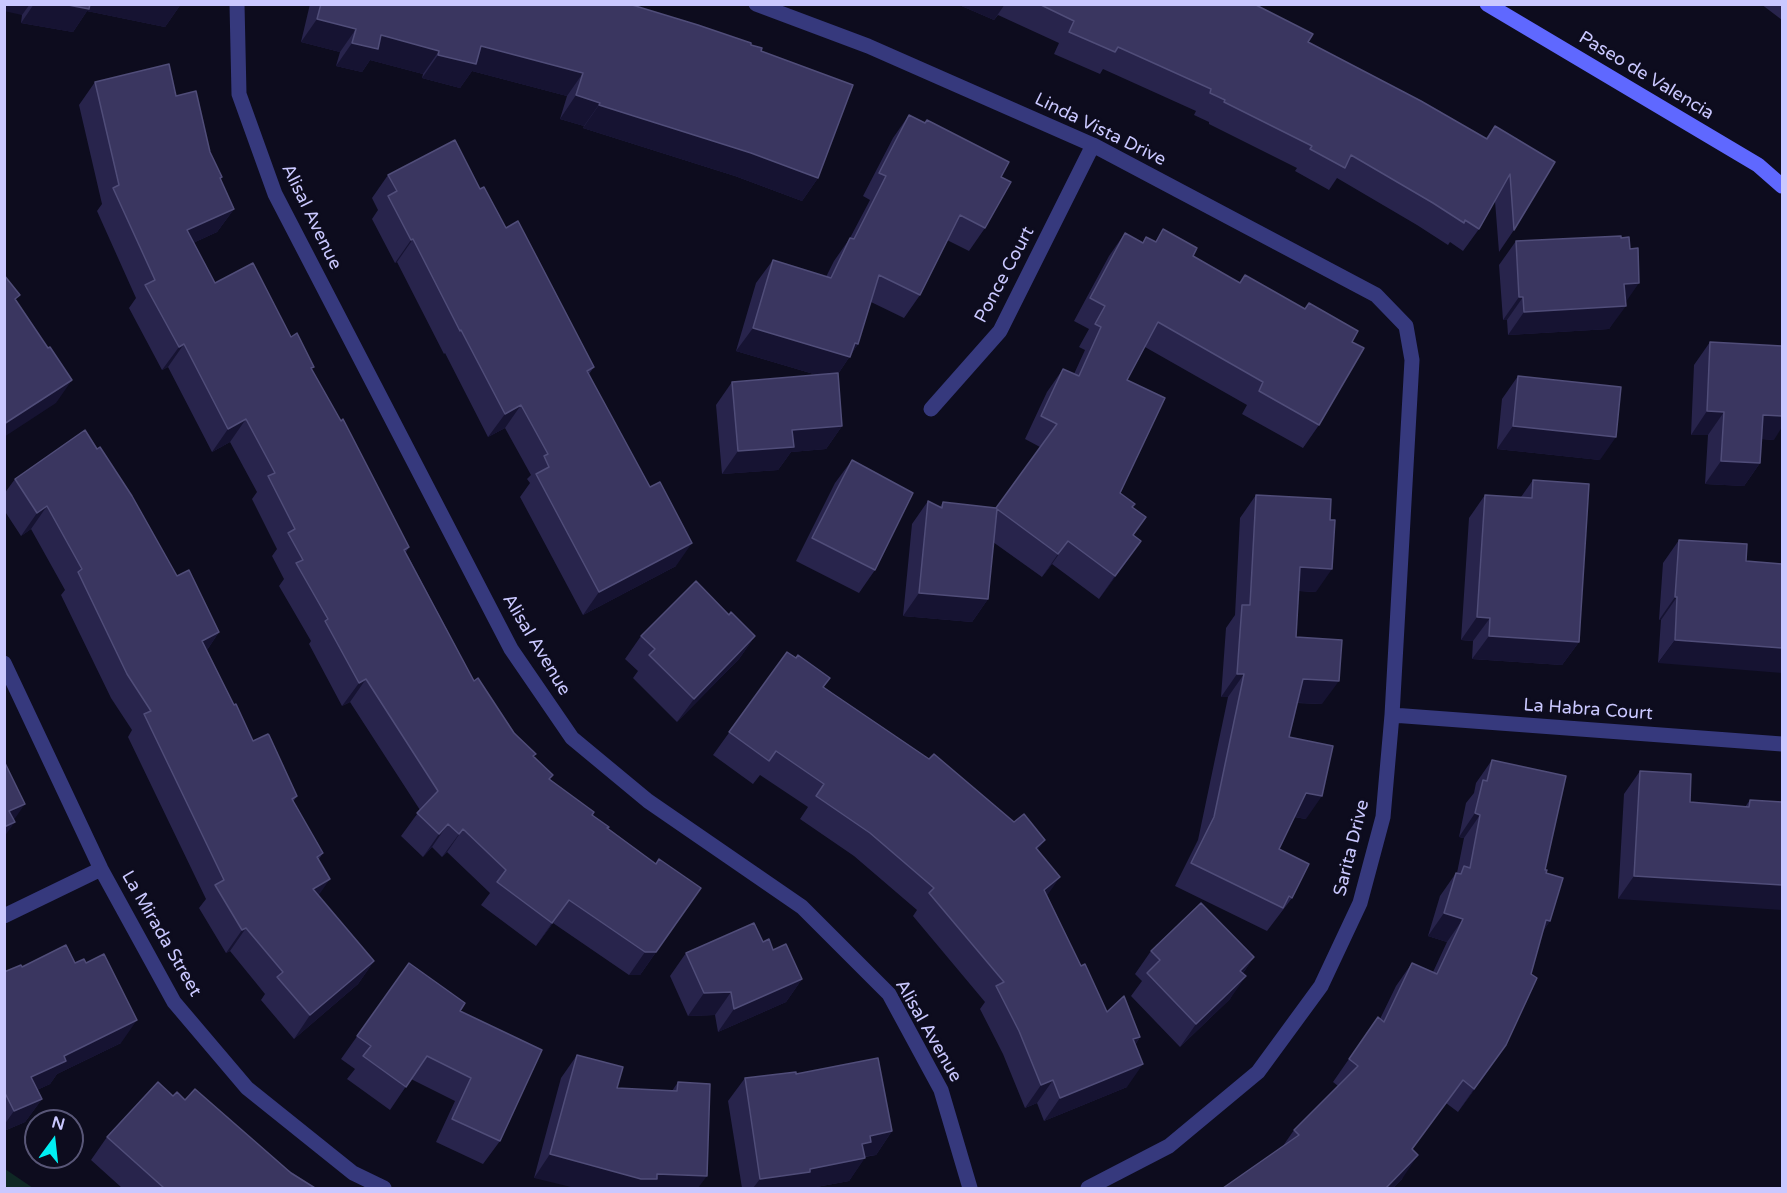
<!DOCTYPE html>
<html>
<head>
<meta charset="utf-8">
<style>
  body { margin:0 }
  #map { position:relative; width:1787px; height:1193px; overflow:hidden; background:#0d0c1e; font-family:"Varela Round",sans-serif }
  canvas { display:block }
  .frame { position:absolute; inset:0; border:6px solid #cac8ff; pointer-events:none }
  .north { position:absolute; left:24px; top:1109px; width:60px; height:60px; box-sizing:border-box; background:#0d0c1e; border:2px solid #595778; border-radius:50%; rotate:15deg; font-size:16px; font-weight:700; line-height:24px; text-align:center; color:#cac8ff }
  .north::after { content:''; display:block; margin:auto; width:21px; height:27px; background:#00eff3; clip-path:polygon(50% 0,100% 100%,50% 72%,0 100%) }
</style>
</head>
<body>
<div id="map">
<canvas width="1787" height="1193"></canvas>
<div class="frame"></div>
<div class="north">N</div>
</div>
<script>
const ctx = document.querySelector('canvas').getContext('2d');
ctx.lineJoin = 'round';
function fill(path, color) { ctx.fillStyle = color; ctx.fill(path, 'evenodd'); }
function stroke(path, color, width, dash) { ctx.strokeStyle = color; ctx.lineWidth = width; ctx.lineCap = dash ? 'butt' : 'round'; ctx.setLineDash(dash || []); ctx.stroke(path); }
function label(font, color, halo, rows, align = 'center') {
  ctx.font = font + ' "Varela Round",sans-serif'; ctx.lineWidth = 6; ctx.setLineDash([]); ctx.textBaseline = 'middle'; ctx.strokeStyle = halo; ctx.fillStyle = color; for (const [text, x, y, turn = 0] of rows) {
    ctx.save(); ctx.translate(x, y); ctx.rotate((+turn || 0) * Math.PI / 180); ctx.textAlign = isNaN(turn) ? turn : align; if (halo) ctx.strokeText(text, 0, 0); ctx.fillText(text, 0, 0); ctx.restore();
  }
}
const green = new Path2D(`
  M 4,1169 L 5,1169 L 33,1188 L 5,1188 Z`);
const street = new Path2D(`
  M 237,4 L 239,94 L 275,194 L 511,649 L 572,738 L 648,801 L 802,907 L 889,994 L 941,1090 L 970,1188
  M 756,4 L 868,46 L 1093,145 L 1376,295 L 1406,326 L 1412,360 L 1392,715 L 1383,817 L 1360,903 L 1321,986 L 1258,1072 L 1169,1146 L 1088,1188
  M 931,409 L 1000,331 L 1093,145
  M 4,663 L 101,869 L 174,1002 L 247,1088 L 353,1173 L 384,1188
  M 1392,715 L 1782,744
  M 4,916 L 101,869`);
const secondary = new Path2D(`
  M 1487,4 L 1758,165 L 1782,186`);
const wall = new Path2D(`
  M 4,4 L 181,4 L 165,27 L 87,11 L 73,32 L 21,23 L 22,15 Z
  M 310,4 L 629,4 L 751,45 L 761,51 L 818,178 L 802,201 L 735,176 L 583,128 L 584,126 L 560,119 L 567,96 L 472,71 L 460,88 L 422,78 L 423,74 L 370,60 L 362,72 L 336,66 L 340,52 L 301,42 Z
  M 957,4 L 1254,4 L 1308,42 L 1486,138 L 1495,126 L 1555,162 L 1514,230 L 1499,252 L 1495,201 L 1479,229 L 1463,251 L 1450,242 L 1448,245 L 1417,225 L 1337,178 L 1329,190 L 1295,171 L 1297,168 L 1209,124 L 1209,122 L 1194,115 L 1196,111 L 1103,69 L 1100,74 L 1054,54 L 1059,43 L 998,15 L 994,20 Z
  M 1761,4 L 1782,4 L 1782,20 Z
  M 95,82 L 176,96 L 210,152 L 220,180 L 234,209 L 217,232 L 193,243 L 215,283 L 291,337 L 312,370 L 409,547 L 406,552 L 474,681 L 534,757 L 550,779 L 608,828 L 656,864 L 701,888 L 640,975 L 629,975 L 553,923 L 536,946 L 481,905 L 490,893 L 447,852 L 442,857 L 432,847 L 423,857 L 401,836 L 420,810 L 350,702 L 342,706 L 309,644 L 311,641 L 279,586 L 284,579 L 272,556 L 277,549 L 252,499 L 257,492 L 230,442 L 212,452 L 168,367 L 162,370 L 129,308 L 136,298 L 97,211 L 102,204 L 79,105 Z
  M 909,115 L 1001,177 L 985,228 L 969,251 L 947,240 L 920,295 L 904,318 L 871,302 L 858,344 L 838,374 L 842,426 L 826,449 L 791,452 L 778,470 L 722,474 L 716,405 L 732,382 L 817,375 L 736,351 L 756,283 L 773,260 L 826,277 L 834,261 L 850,238 L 870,200 L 863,196 L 893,138 Z
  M 388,175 L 480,189 L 594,367 L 589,374 L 676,566 L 583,615 L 520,497 L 530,483 L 527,479 L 531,475 L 505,428 L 488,437 L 445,353 L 444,354 L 397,262 L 395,263 L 372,219 L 378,210 L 372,198 Z
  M 1163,229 L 1193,256 L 1240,283 L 1245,275 L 1305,309 L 1309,303 L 1352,342 L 1319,425 L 1303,448 L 1242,414 L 1247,405 L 1145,347 L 1127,380 L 1120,493 L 1132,507 L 1133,535 L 1141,541 L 1099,599 L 1052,564 L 1042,577 L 993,542 L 988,599 L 972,622 L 903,616 L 912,524 L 928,501 L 940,507 L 943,502 L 996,508 L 1040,447 L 1025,439 L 1047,392 L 1063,369 L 1074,374 L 1085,350 L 1079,347 L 1089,329 L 1074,321 L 1109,256 L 1125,233 L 1142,243 L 1146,237 L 1155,242 Z
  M 1516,241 L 1625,303 L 1609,329 L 1508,335 L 1507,320 L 1503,320 L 1499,265 Z
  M 1710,342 L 1774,440 L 1762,439 L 1760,463 L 1744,486 L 1705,484 L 1708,435 L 1691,435 L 1694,365 Z
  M 1518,376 L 1600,460 L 1497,449 L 1502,399 Z
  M 852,460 L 875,570 L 859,593 L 796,561 L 835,483 Z
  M 15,479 L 177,576 L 219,632 L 207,650 L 234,705 L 253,741 L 297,796 L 293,802 L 323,853 L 319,859 L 318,896 L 374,961 L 358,984 L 294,1039 L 261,1000 L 265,994 L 230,951 L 226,953 L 199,908 L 206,899 L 128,737 L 132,730 L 111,698 L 61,595 L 65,590 L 31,529 L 21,536 L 4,510 L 4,494 Z
  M 1533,480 L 1579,642 L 1562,665 L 1472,659 L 1473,641 L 1461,640 L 1469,518 L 1485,495 L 1521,497 Z
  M 1256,495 L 1316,592 L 1299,591 L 1296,637 L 1322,704 L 1297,703 L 1289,737 L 1306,819 L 1294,817 L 1279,849 L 1292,898 L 1267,931 L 1175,886 L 1198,840 L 1228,697 L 1221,697 L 1226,628 L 1235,615 L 1240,518 Z
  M 1679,540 L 1747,544 L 1658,663 L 1661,620 L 1659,620 L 1663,563 Z
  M 729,615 L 755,636 L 739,659 L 677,722 L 633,678 L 638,671 L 625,659 L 641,636 Z
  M 787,652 L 824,687 L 1038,851 L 1047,895 L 1081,966 L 1107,1012 L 1140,1037 L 1135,1045 L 1127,1087 L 1044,1121 L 1037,1103 L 1025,1108 L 1003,1054 L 980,1009 L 985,1002 L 913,916 L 917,910 L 854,856 L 800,819 L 808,807 L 760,775 L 753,784 L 713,755 Z
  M 1492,760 L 1546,873 L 1550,921 L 1543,931 L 1490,1068 L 1458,1112 L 1446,1103 L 1412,1149 L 1402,1179 L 1393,1188 L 1223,1188 L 1283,1146 L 1294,1130 L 1338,1086 L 1333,1082 L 1378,1017 L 1380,1019 L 1396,986 L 1412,963 L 1433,972 L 1447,942 L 1428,936 L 1440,896 L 1456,873 L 1457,873 L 1464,838 L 1459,837 L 1466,803 L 1474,793 L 1476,783 Z
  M 1640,771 L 1690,802 L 1745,807 L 1750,800 L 1782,802 L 1618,899 L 1624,794 Z
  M 763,942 L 773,950 L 802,979 L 786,1002 L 718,1032 L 715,1015 L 688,1016 L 670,976 L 686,953 Z
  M 1151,951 L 1254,957 L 1243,973 L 1230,999 L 1180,1047 L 1131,996 L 1142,981 L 1135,974 Z
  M 75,963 L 121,1043 L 57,1074 L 50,1084 L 37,1090 L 42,1099 L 25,1122 L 4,1131 L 4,972 L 22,967 Z
  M 409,963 L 460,1011 L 500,1141 L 483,1164 L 436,1142 L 455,1101 L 411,1079 L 390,1110 L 347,1079 L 355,1069 L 341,1059 Z
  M 577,1055 L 617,1088 L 672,1091 L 678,1082 L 698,1188 L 534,1178 L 561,1078 Z
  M 796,1074 L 892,1131 L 876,1155 L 865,1157 L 849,1181 L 811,1188 L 742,1188 L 728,1101 L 745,1078 Z
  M 173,1096 L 185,1100 L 315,1188 L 122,1188 L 91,1160 L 107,1137 Z`);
const shadedWall = new Path2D(`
  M 4,4 L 30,4 L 22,15 L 4,11 Z
  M 34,4 L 181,4 L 165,27 L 87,11 L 73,32 L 21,23 Z
  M 957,4 L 1005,4 L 994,20 Z
  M 317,19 L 356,29 L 340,52 L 301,42 Z
  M 381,35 L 439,51 L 423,74 L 370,60 L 362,72 L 336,66 L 352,43 Z
  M 481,46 L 583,73 L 567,96 L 472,71 L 460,88 L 422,78 L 438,55 Z
  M 576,95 L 600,103 L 584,126 L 560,119 Z
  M 599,105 L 751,153 L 818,178 L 802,201 L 735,176 L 583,128 Z
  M 234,209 L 217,232 L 171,253 L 187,230 Z
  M 413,239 L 397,262 L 395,263 L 411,240 Z
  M 1639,283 L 1623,306 L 1626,306 L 1609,329 L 1508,335 L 1524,312 L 1624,284 Z
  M 1519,297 L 1523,297 L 1507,320 L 1503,320 Z
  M 753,328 L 855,343 L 858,344 L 834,380 L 736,351 Z
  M 184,344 L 168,367 L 162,370 L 179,347 Z
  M 72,380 L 56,403 L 4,437 L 4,424 Z
  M 521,405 L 505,428 L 488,437 L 505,414 Z
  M 1707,411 L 1724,412 L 1708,435 L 1691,435 Z
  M 1763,415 L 1782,416 L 1782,427 L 1774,440 L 1747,438 Z
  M 246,419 L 230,442 L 212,452 L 228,429 Z
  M 842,426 L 826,449 L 791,452 L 778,470 L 722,474 L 738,451 L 792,430 Z
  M 1513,426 L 1616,437 L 1600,460 L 1497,449 Z
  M 1721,461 L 1760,463 L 1744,486 L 1705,484 Z
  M 47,506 L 31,529 L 21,536 L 37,513 Z
  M 1068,541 L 1052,564 L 1042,577 L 1058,554 Z
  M 1141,541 L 1125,564 L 1099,599 L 1115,576 Z
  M 692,543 L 676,566 L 583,615 L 599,592 Z
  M 1300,567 L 1332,569 L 1316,592 L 1284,590 Z
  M 919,593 L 988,599 L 972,622 L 903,616 Z
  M 1675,597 L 1677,597 L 1661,620 L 1659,620 Z
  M 1477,617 L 1490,618 L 1473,641 L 1461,640 Z
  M 219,632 L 203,656 L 202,641 Z
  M 755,636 L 739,659 L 677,722 L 694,699 Z
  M 1489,636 L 1579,642 L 1562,665 L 1472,659 Z
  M 1675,640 L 1782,648 L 1782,673 L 1658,663 Z
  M 1237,674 L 1244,674 L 1228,697 L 1221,697 Z
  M 366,679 L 350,702 L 342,706 L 359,683 Z
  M 1303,679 L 1339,681 L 1322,704 L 1286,702 Z
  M 1306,793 L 1322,796 L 1306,819 L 1290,816 Z
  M 25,804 L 11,824 L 15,822 L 4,837 L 4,818 L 9,811 Z
  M 1475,813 L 1480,815 L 1464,838 L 1459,837 Z
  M 448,824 L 432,847 L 423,857 L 439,834 Z
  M 463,829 L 447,852 L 442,857 L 459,834 Z
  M 1045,840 L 1029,863 L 1036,848 Z
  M 1634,876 L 1782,885 L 1782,910 L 1618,899 Z
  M 1060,877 L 1044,900 L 1044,890 Z
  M 330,879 L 314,902 L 313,889 Z
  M 569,900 L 553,923 L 536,946 L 552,923 Z
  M 1444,913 L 1463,919 L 1447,942 L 1428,936 Z
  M 1546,920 L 1550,921 L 1534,944 Z
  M 246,928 L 230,951 L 226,953 L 242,930 Z
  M 645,952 L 656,952 L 640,975 L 629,975 Z
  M 1254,957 L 1238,980 L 1240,971 Z
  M 374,961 L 358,984 L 294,1039 L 310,1015 Z
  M 1246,976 L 1230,999 L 1180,1047 L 1196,1024 Z
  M 802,979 L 786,1002 L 718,1032 L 734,1009 Z
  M 731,992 L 715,1015 L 688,1016 L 704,993 Z
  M 137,1020 L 121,1043 L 57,1074 L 50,1084 L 15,1100 L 31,1077 L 64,1056 Z
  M 1140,1037 L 1124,1060 L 1133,1039 Z
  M 1506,1045 L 1490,1068 L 1458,1112 L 1474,1089 Z
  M 1143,1064 L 1127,1087 L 1044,1121 L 1060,1098 Z
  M 1053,1080 L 1037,1103 L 1025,1108 L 1041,1085 Z
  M 1463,1080 L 1446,1103 L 1396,1172 L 1412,1149 Z
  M 42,1099 L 25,1122 L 4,1131 L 4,1125 L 14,1111 Z
  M 892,1131 L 876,1155 L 860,1157 L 865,1158 L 849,1181 L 811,1188 L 753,1188 L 760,1179 L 810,1169 L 862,1144 L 870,1136 Z
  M 550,1154 L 657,1174 L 707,1176 L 698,1188 L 575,1188 L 534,1178 Z
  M 1418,1155 L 1402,1179 L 1393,1188 L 1386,1188 Z`);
const building = new Path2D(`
  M 63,4 L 90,4 L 89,9 Z
  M 321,4 L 629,4 L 698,25 L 751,43 L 751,45 L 762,48 L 761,51 L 853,85 L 818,178 L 751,153 L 599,105 L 600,103 L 576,95 L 583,73 L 481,46 L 476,64 L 438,55 L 439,51 L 381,35 L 378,49 L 352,43 L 356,29 L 317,19 Z
  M 1039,4 L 1254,4 L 1313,34 L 1308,42 L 1421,101 L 1487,139 L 1495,126 L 1555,162 L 1514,230 L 1510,174 L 1479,229 L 1465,220 L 1464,223 L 1433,203 L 1351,155 L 1345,168 L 1310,149 L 1312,146 L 1224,102 L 1225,100 L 1210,93 L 1211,89 L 1118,47 L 1115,52 L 1069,32 L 1074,21 Z
  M 169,64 L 176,96 L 196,91 L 210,152 L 222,177 L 220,178 L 234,209 L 187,230 L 215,283 L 253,263 L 291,337 L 297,333 L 314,367 L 311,368 L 341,421 L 343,419 L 409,547 L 404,550 L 474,681 L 478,678 L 514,733 L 536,754 L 533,756 L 553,775 L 549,779 L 594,812 L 592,815 L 609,827 L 607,828 L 656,864 L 659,859 L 701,888 L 656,952 L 645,952 L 569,900 L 552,923 L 497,882 L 506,870 L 463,829 L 459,834 L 448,824 L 439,834 L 417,813 L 438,791 L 366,679 L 359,683 L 325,621 L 328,619 L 296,563 L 303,560 L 288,533 L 295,529 L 268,476 L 275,473 L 246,419 L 228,429 L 184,344 L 179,347 L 145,285 L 155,280 L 113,188 L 119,185 L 95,82 Z
  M 909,115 L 925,123 L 927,120 L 1009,162 L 1001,177 L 1011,182 L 985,228 L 960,215 L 920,295 L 879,275 L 858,344 L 855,343 L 850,357 L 753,328 L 773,260 L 831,278 L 850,238 L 854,239 L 886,176 L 879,173 Z
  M 455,140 L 480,189 L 484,187 L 506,228 L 518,221 L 594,367 L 587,371 L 650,487 L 660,482 L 692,543 L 599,592 L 536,474 L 549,467 L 544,456 L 548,454 L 521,405 L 505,414 L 461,330 L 460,331 L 413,239 L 411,240 L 388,196 L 397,191 L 388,175 Z
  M 1163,229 L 1197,248 L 1193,256 L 1240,283 L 1245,275 L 1305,309 L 1309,303 L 1358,331 L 1352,342 L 1364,348 L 1319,425 L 1259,391 L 1263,382 L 1158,322 L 1127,380 L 1165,398 L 1120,493 L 1135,504 L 1132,507 L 1146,517 L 1133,535 L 1141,541 L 1115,576 L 1068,541 L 1058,554 L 997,509 L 988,599 L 919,593 L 928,501 L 942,508 L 943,502 L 996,508 L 1057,424 L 1041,416 L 1063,369 L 1079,376 L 1101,327 L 1095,324 L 1105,306 L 1090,298 L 1125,233 L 1143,243 L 1146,237 L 1156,242 Z
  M 1621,236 L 1621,238 L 1629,237 L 1630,249 L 1638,248 L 1639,283 L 1624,284 L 1626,306 L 1524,312 L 1523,297 L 1519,297 L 1516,241 Z
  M 4,275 L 20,295 L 15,299 L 48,348 L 50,347 L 72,380 L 4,424 Z
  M 1710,342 L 1782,346 L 1782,416 L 1763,415 L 1760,463 L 1721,461 L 1724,412 L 1707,411 Z
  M 838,373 L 842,426 L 792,430 L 794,447 L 738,451 L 732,382 Z
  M 1518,376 L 1621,387 L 1616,437 L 1513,426 Z
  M 85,430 L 97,449 L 100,447 L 132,496 L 177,576 L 189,570 L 219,632 L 202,641 L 234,705 L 236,704 L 253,741 L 268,734 L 269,735 L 297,796 L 292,799 L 323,853 L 317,857 L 330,879 L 313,889 L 374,961 L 310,1015 L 277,977 L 283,972 L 246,928 L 242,930 L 215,885 L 224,880 L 144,714 L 151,711 L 127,674 L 78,572 L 82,569 L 47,506 L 37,513 L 15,479 Z
  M 852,460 L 913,493 L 875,570 L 812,538 Z
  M 1533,480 L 1589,484 L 1579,642 L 1489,636 L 1490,618 L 1477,617 L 1485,495 L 1532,498 Z
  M 1256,495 L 1331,499 L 1330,520 L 1335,520 L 1332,569 L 1300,567 L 1296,637 L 1342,640 L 1339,681 L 1303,679 L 1289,737 L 1333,746 L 1322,796 L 1306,793 L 1279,849 L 1309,864 L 1292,898 L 1289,896 L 1283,908 L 1191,863 L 1214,817 L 1244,674 L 1237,674 L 1242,605 L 1250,605 Z
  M 1679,540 L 1747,544 L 1746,561 L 1782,564 L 1782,648 L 1675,640 L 1677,597 L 1675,597 Z
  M 696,581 L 729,615 L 731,612 L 755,636 L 694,699 L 649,655 L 655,649 L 641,636 Z
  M 787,652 L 796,658 L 798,655 L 830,678 L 823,687 L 929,759 L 934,754 L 1014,822 L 1024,814 L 1045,840 L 1036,848 L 1060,877 L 1044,890 L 1081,966 L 1085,964 L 1107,1012 L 1124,996 L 1140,1037 L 1133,1039 L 1143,1064 L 1060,1098 L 1053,1080 L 1041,1085 L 1019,1031 L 996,986 L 1004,982 L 929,893 L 934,888 L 870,833 L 816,796 L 824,784 L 776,751 L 769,761 L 729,732 Z
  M 1492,760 L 1566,776 L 1545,870 L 1547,870 L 1546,873 L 1563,878 L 1550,921 L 1546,920 L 1531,974 L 1537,978 L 1506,1045 L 1474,1089 L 1463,1080 L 1412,1149 L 1418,1155 L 1386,1188 L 1223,1188 L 1299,1135 L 1294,1130 L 1358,1066 L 1349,1059 L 1378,1017 L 1384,1022 L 1412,963 L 1437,974 L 1463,919 L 1444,913 L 1456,873 L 1461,874 L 1464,866 L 1470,868 L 1480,815 L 1475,813 L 1483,780 L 1487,781 Z
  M 4,761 L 25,804 L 9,811 L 15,822 L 4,827 Z
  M 1640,771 L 1691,774 L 1690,802 L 1749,807 L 1750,800 L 1782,802 L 1782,885 L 1634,876 Z
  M 1201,903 L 1254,957 L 1240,971 L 1246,976 L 1196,1024 L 1147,973 L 1160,960 L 1151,951 Z
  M 754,923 L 763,942 L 769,939 L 773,950 L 786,944 L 802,979 L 734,1009 L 731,992 L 704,993 L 686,953 Z
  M 66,945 L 75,963 L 84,959 L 86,963 L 104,954 L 137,1020 L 64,1056 L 66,1061 L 31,1077 L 42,1099 L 14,1111 L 4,1091 L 4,972 L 21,965 L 22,967 Z
  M 409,963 L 465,1003 L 460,1011 L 542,1050 L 500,1141 L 452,1119 L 471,1078 L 427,1056 L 406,1087 L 363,1056 L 371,1046 L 357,1036 Z
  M 577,1055 L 623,1067 L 617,1088 L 677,1091 L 678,1082 L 710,1084 L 707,1176 L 657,1174 L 657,1179 L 641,1179 L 550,1154 Z
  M 878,1058 L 892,1131 L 870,1136 L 871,1142 L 862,1144 L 865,1158 L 810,1169 L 810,1172 L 760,1179 L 745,1078 L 796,1072 L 796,1074 Z
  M 158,1082 L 173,1096 L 177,1092 L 185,1100 L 195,1089 L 291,1173 L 315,1188 L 164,1188 L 107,1137 Z`);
const streetNames = [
  ["Paseo de Valencia",1646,76,31],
  ["Linda Vista Drive",1100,130,26],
  ["Alisal Avenue",311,217,64],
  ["Ponce Court",1005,275,-62],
  ["Alisal Avenue",536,645,59],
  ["La Habra Court",1588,710,4],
  ["Sarita Drive",1352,848,-76],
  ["La Mirada Street",161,934,60],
  ["Alisal Avenue",928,1031,60]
];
fill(green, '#0f2825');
stroke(street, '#36397d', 15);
stroke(secondary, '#5f68ff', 15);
fill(wall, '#28244c');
fill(shadedWall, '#161332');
fill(building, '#3a3660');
stroke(building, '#504d79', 1.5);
label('18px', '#cac8ff', '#0d0c1e', streetNames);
</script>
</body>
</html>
